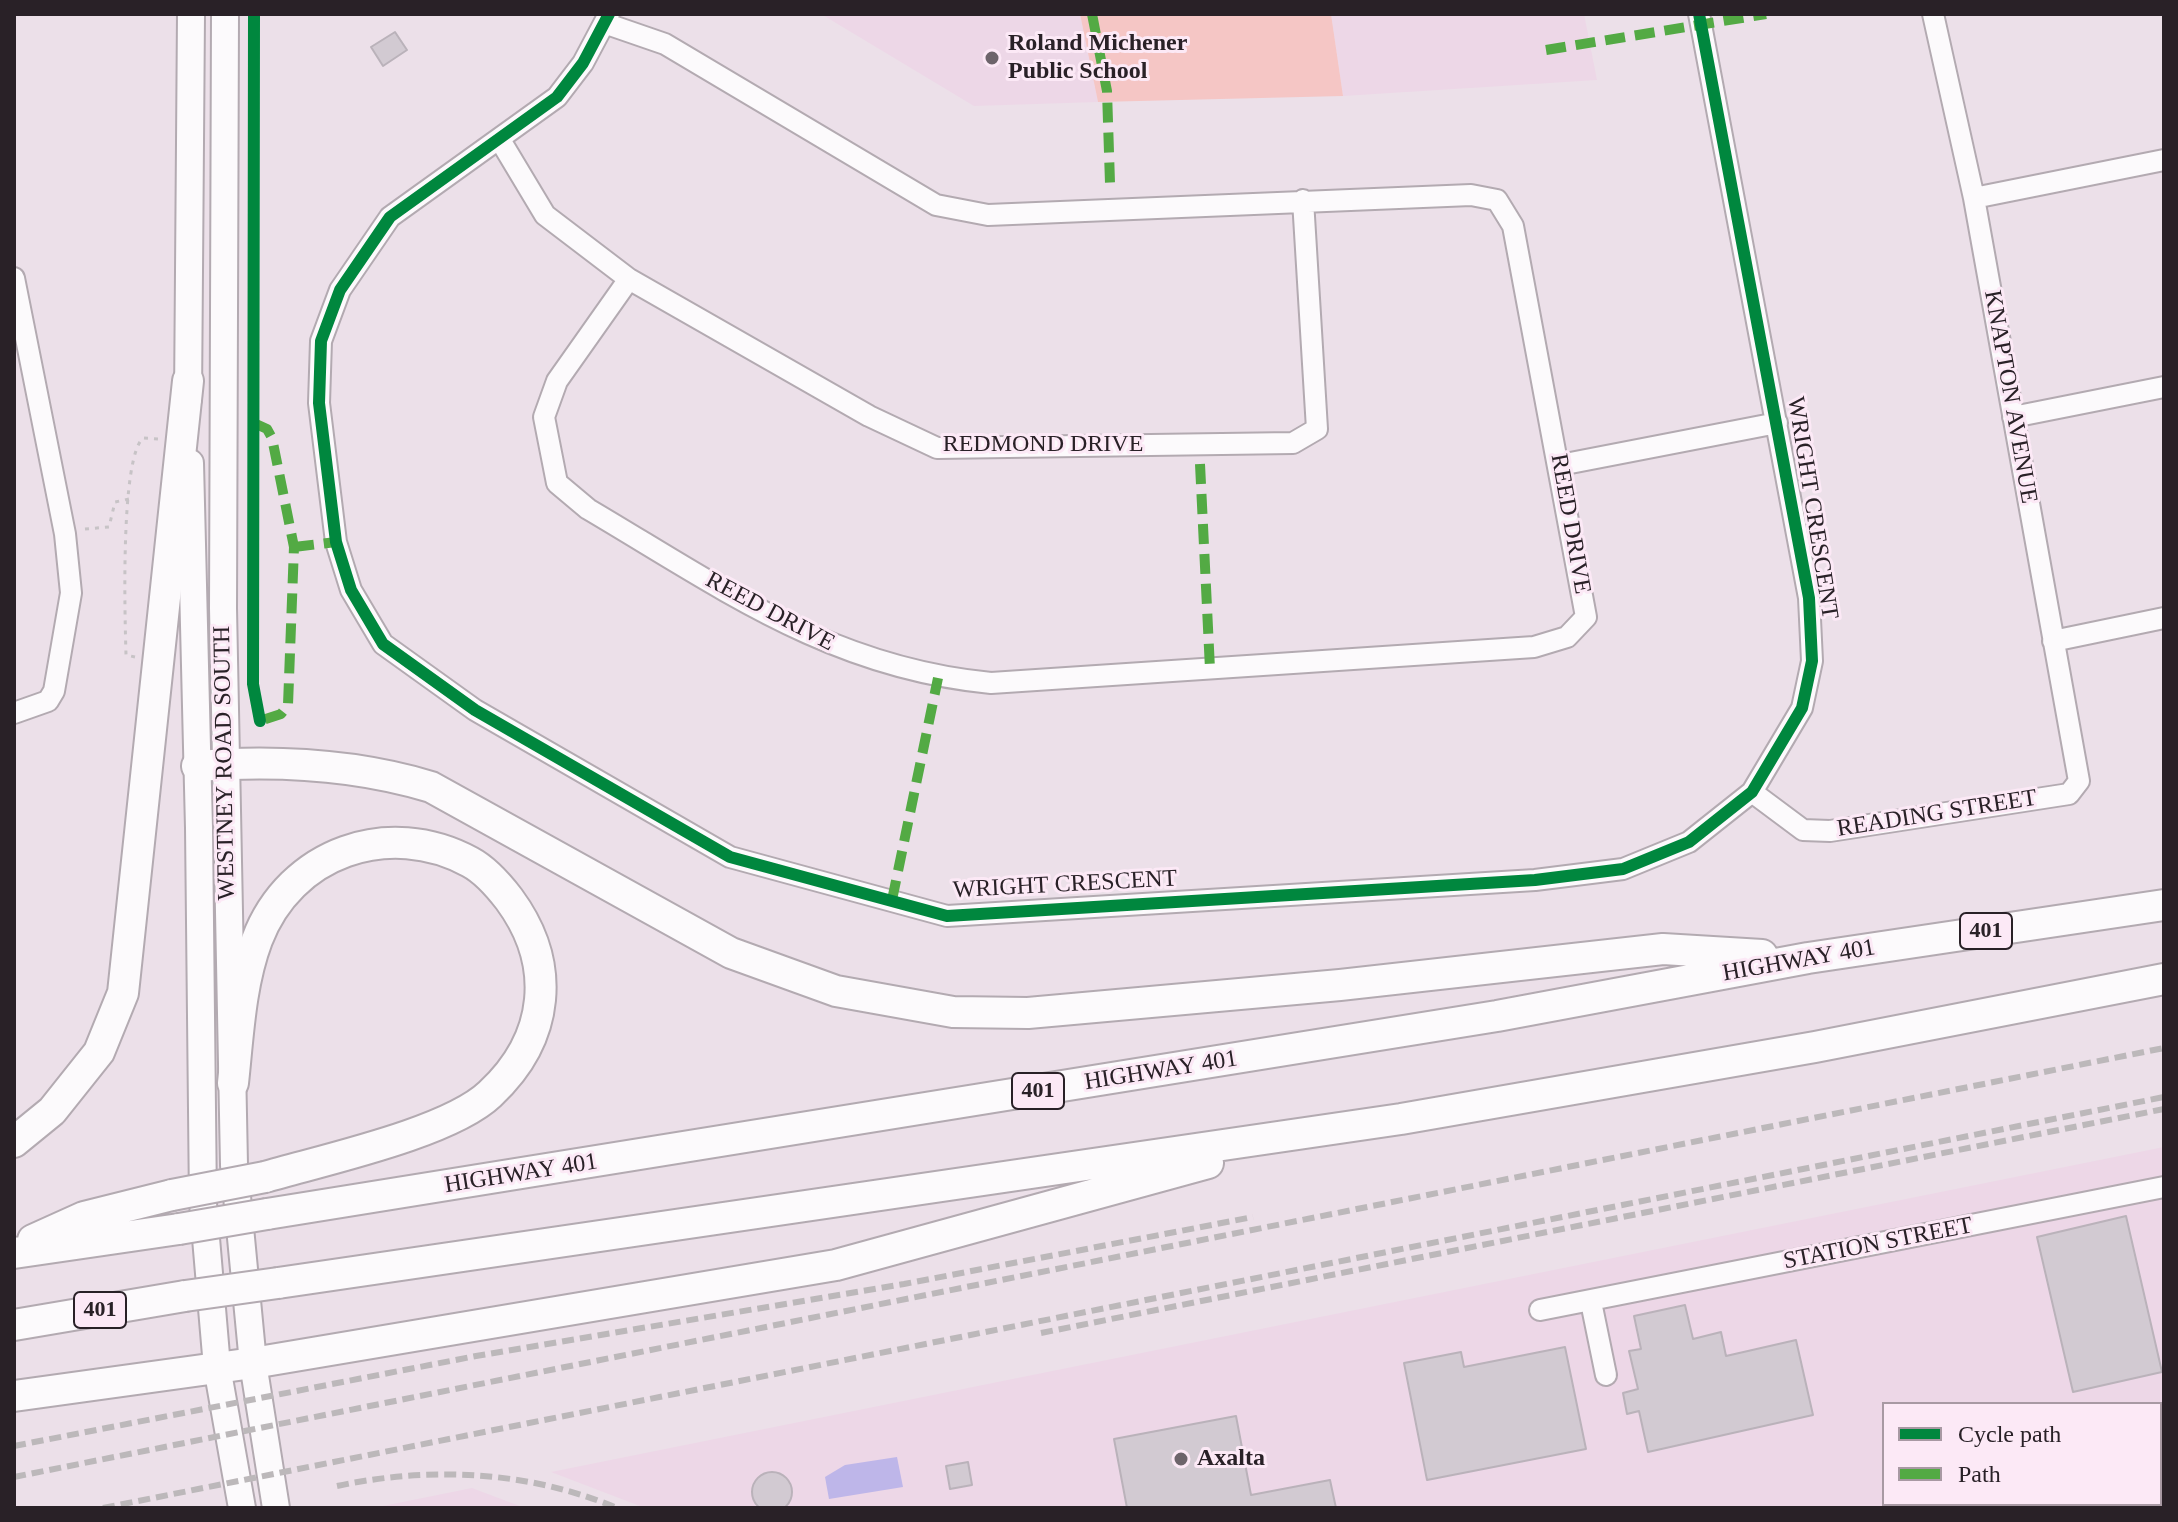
<!DOCTYPE html>
<html>
<head>
<meta charset="utf-8">
<style>
  body { margin:0 }
  #map { position:relative; width:2178px; height:1522px; overflow:hidden; background:#ece0e9; font-family:"Times New Roman",serif }
  canvas { display:block }
  .frame { position:absolute; inset:0; border:16px solid #292127; pointer-events:none }
  .legend { position:absolute; left:1882px; top:1402px; width:280px; height:104px; box-sizing:border-box; background:#fce9f6; border:2px solid #a899a3; margin:0; padding:10px 14px; list-style:none; font-size:24px; color:#292127 }
  .legend li { display:flex; align-items:center; gap:16px; height:40px }
  .legend b { width:40px; border:2px solid #a899a3 }
</style>
</head>
<body>
<div id="map">
<canvas width="2178" height="1522"></canvas>
<div class="frame"></div>
<ul class="legend">
<li><b style="height:10px;background:#00873e"></b>Cycle path</li>
<li><b style="height:10px;background:#53aa44"></b>Path</li>
</ul>
</div>
<script>
const ctx = document.querySelector('canvas').getContext('2d');
ctx.lineJoin = 'round';
function fill(path, color) { ctx.fillStyle = color; ctx.fill(path, 'evenodd'); }
function stroke(path, color, width, dash) { ctx.strokeStyle = color; ctx.lineWidth = width; ctx.lineCap = dash ? 'butt' : 'round'; ctx.setLineDash(dash || []); ctx.stroke(path); }
function label(font, color, halo, rows, align = 'center') {
  ctx.font = font + ' "Times New Roman",serif'; ctx.lineWidth = 6; ctx.setLineDash([]); ctx.textBaseline = 'middle'; ctx.strokeStyle = halo; ctx.fillStyle = color; for (const [text, x, y, turn = 0] of rows) {
    ctx.save(); ctx.translate(x, y); ctx.rotate((+turn || 0) * Math.PI / 180); ctx.textAlign = isNaN(turn) ? turn : align; if (halo) ctx.strokeText(text, 0, 0); ctx.fillText(text, 0, 0); ctx.restore();
  }
}
const built = new Path2D(`
  M 821,14 L 1080,14 L 1098,102 L 974,106 Z
  M 1331,14 L 1584,14 L 1597,80 L 1343,96 Z
  M 2164,1147 L 2164,1508 L 645,1508 L 551,1472 ZM 1884,1404 L 2160,1404 L 2160,1504 L 1884,1504 Z
  M 472,1488 L 525,1508 L 373,1508 Z`);
const green = new Path2D(`
  M 1080,14 L 1331,14 L 1343,96 L 1098,102 Z`);
const water = new Path2D(`
  M 897,1457 L 903,1487 L 829,1499 L 825,1477 L 845,1465 Z`);
const building = new Path2D(`
  M 395,32 L 407,50 L 383,66 L 371,47 Z
  M 2126,1216 L 2162,1372 L 2073,1392 L 2037,1237 Z
  M 1685,1305 L 1693,1339 L 1721,1332 L 1726,1356 L 1796,1340 L 1813,1415 L 1648,1452 L 1639,1411 L 1627,1414 L 1623,1393 L 1638,1389 L 1629,1351 L 1641,1349 L 1634,1316 Z
  M 1565,1347 L 1586,1449 L 1427,1480 L 1404,1363 L 1461,1352 L 1464,1367 Z
  M 1236,1416 L 1251,1495 L 1330,1480 L 1336,1508 L 1127,1508 L 1114,1439 Z
  M 968,1462 L 972,1485 L 950,1489 L 946,1466 Z
  M752 1492a20 20 0 1 1 40 0a20 20 0 1 1-40 0Z
  M 1933,1504 L 2013,1504 L 2014,1508 L 1934,1508 Z`);
const path = new Path2D(`
  M 85,529 L 109,527 L 115,502 L 129,499
  M 135,657 L 126,655 C 125,619 120,459 143,438 L 158,439`);
const minor = new Path2D(`
  M 609,14 L 583,63 L 557,97 L 390,217 L 340,290 L 321,341 L 319,403 L 336,542 L 351,590 L 383,644 L 475,710 L 730,857 L 947,916 L 1535,880 L 1623,869 L 1689,842 L 1752,792 L 1802,708 L 1812,661 L 1809,598 L 1699,14
  M 607,24 L 665,44 L 936,205 L 988,215 L 1471,195 L 1497,200 L 1513,226 L 1586,617 L 1567,637 L 1534,647 L 991,683 C 831,668 722,588 588,509 L 557,483 L 544,417 L 557,381 L 629,279
  M 500,140 L 545,215 L 629,279 L 869,416 L 937,448 L 1293,443 L 1317,429 L 1303,200
  M 1974,198 L 2164,160
  M 14,278 L 65,534 L 71,593 L 54,691 L 48,701 L 14,713
  M 2013,417 L 2164,387
  M 1560,465 L 1777,423
  M 2053,641 L 2164,618
  M 1752,792 L 1803,830 L 1830,831 L 2069,794 L 2079,781 L 1974,198 L 1933,14
  M 1591,1302 L 1606,1375
  M 1540,1310 L 2164,1187`);
const major = new Path2D(`
  M 225,14 L 223,608 L 234,1165 L 253,1363 L 276,1508
  M 188,399 L 191,14
  M 190,463 L 199,828 L 203,1203 L 217,1367 L 242,1508`);
const highway = new Path2D(`
  M 197,766 C 276,760 355,764 431,787 L 731,953 L 836,991 L 953,1012 L 1028,1013 L 1340,985 L 1663,949 L 1762,955
  M 233,1083 C 238,1037 240,985 257,940 C 290,852 389,818 470,862 C 485,870 499,886 509,899 C 557,964 550,1038 490,1094 C 449,1133 323,1160 265,1177
  M 14,1142 L 52,1111 L 99,1052 L 123,993 L 188,381
  M 267,1214 L 1497,1016 L 1808,958 L 2164,905
  M 33,1240 L 84,1217 L 172,1195
  M 14,1253 L 179,1229
  M 278,1283 L 1401,1119 L 1815,1047 L 2164,979
  M 14,1325 L 185,1296
  M 14,1396 L 253,1363 L 836,1265 L 1208,1163`);
const rail = new Path2D(`
  M 1041,1333 L 2164,1109
  M 14,1446 L 476,1356 L 904,1284 L 1253,1217
  M 14,1477 L 2164,1048
  M 337,1486 C 431,1466 529,1471 617,1508
  M 103,1508 L 2164,1097`);
const highwayBridge = new Path2D(`
  M 172,1195 L 265,1177
  M 179,1229 L 267,1214
  M 185,1296 L 278,1283`);
const quiet = new Path2D(`
  M 1092,14 L 1107,91 L 1110,183
  M 1546,50 L 1766,14
  M 256,424 L 267,429 L 272,438 L 294,547 L 288,705 L 281,714 L 260,721 L 259,716
  M 1200,464 L 1210,669
  M 294,547 L 336,542
  M 892,900 L 938,678`);
const cycleway = new Path2D(`
  M 254,14 L 253,684 L 260,721
  M 609,14 L 583,63 L 557,97 L 390,217 L 340,290 L 321,341 L 319,403 L 336,542 L 351,590 L 383,644 L 475,710 L 730,857 L 947,916 L 1535,880 L 1623,869 L 1689,842 L 1752,792 L 1802,708 L 1812,661 L 1809,598 L 1699,14`);
const markers = [
  [992,58,8,"#6d646b"],
  [1181,1459,8,"#6d646b"]
];
const shields = [
  [1986,931,52],
  [1038,1091,52],
  [100,1310,52]
];
const shieldNames = [
  ["401",1986,931],
  ["401",1038,1091],
  ["401",100,1310]
];
const poiNames = [
  ["Roland Michener",1008,44],
  ["Public School",1008,72],
  ["Axalta",1197,1459]
];
const streetNames = [
  ["KNAPTON AVENUE",2010,397,80],
  ["REDMOND DRIVE",1043,445],
  ["WRIGHT CRESCENT",1812,508,81],
  ["REED DRIVE",1570,524,80],
  ["REED DRIVE",770,612,28],
  ["WESTNEY ROAD SOUTH",225,763,-91],
  ["READING STREET",1937,814,-9],
  ["WRIGHT CRESCENT",1065,885,-3],
  ["HIGHWAY 401",1799,961,-10],
  ["HIGHWAY 401",1161,1071,-9],
  ["HIGHWAY 401",521,1174,-9],
  ["STATION STREET",1878,1244,-11]
];
fill(built, '#edd7e7');
fill(green, '#f5c6c5');
fill(water, '#beb6e9');
fill(building, '#d2cad2');
stroke(building, '#bab2ba', 2);
stroke(minor, '#b3aab1', 24);
stroke(major, '#b3aab1', 30);
stroke(highway, '#b3aab1', 34);
stroke(path, '#c7c3c6', 3, [4, 6]);
stroke(minor, '#fcfafc', 20);
stroke(major, '#fcfafc', 26);
stroke(highway, '#fcfafc', 30);
stroke(rail, '#bcb8ba', 6, [12, 6]);
stroke(highwayBridge, '#b3aab1', 34, []);
stroke(highwayBridge, '#fcfafc', 30);
stroke(quiet, '#53aa44', 10, [20, 10]);
stroke(cycleway, '#00873e', 12);
for (const [x, y, r, color] of markers) { const dot = new Path2D(); dot.arc(x, y, r, 0, 2 * Math.PI); ctx.fillStyle = color; ctx.fill(dot); stroke(dot, '#fce9f6', 3); }
for (const [x, y, w] of shields) { const box = new Path2D(); box.roundRect(x - w / 2, y - 18, w, 36, 6); ctx.fillStyle = '#fce9f6'; ctx.fill(box); stroke(box, '#292127', 2); }
label('bold 22px', '#292127', null, shieldNames);
label('bold 24px', '#292127', '#fce9f6', poiNames, 'left');
label('24px', '#292127', '#fce9f6', streetNames);
</script>
</body>
</html>
